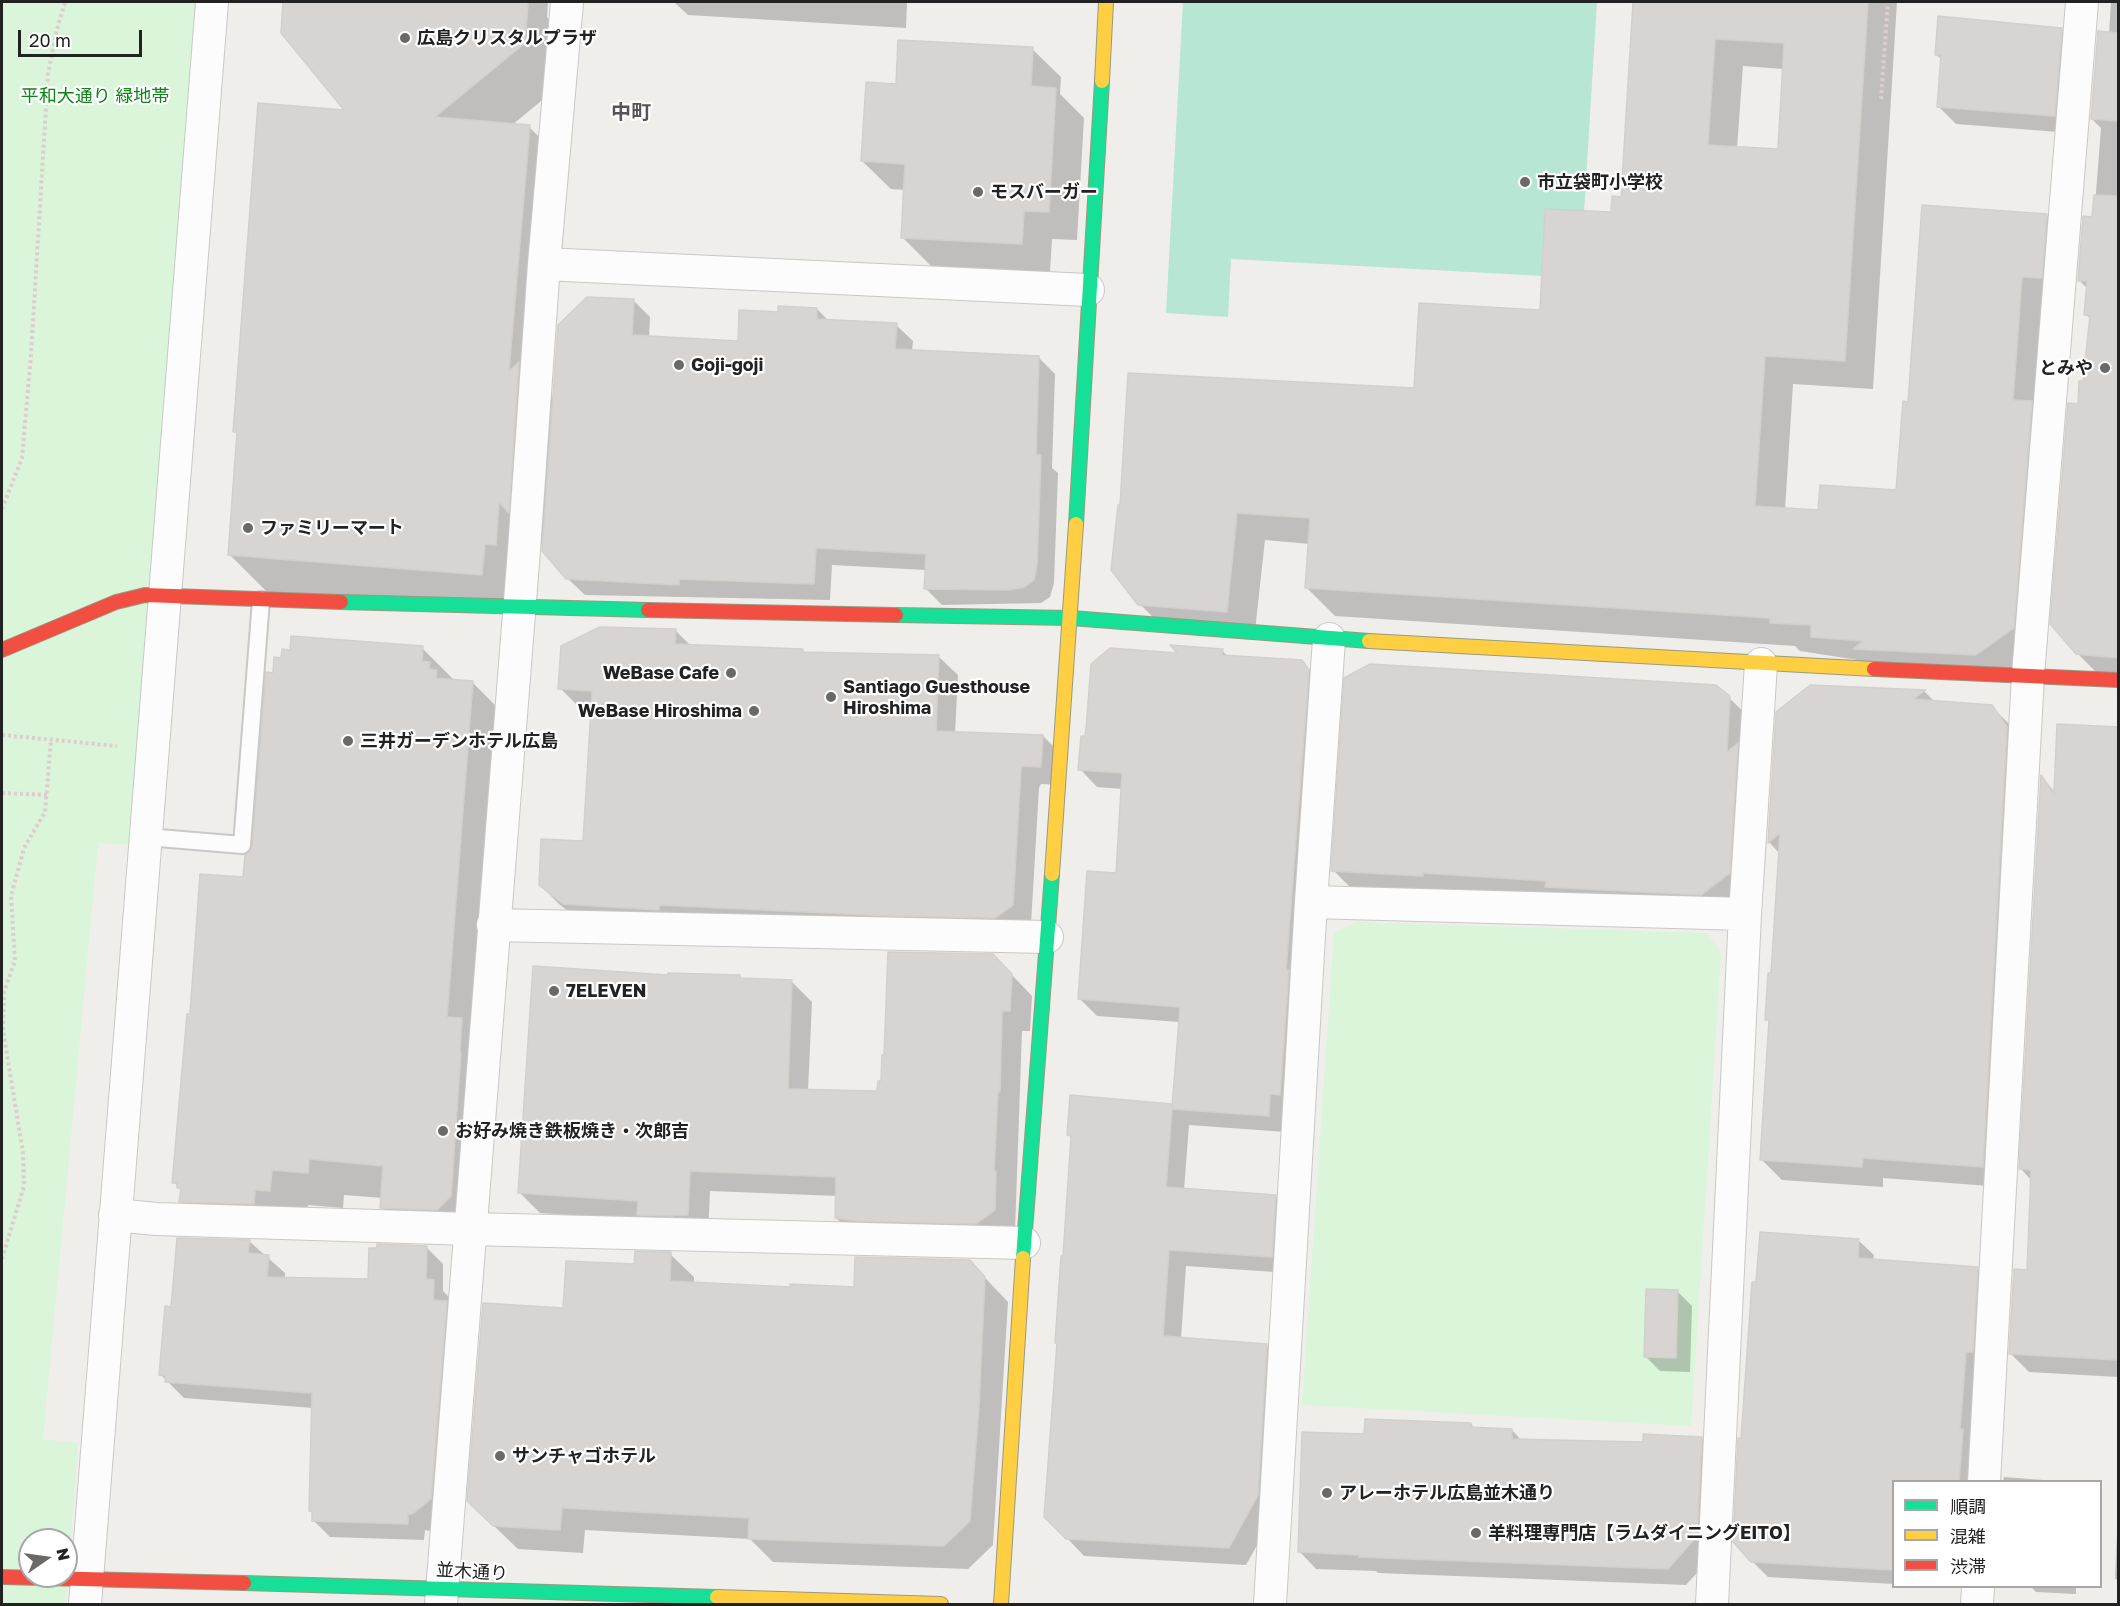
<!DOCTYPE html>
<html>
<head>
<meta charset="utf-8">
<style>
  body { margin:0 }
  #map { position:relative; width:2120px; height:1606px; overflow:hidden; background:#f0eeeb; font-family:"Golos Text","Noto Sans JP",sans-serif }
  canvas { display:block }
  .frame { position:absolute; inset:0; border:3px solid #222; pointer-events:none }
  .legend { position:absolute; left:1892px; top:1480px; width:210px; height:108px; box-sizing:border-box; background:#fff; border:2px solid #a7a7a7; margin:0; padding:8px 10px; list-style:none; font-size:18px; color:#222 }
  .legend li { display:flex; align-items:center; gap:12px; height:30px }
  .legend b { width:30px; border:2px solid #a7a7a7 }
  .north { position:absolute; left:18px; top:1528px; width:60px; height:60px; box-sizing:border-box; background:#fff; border:2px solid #a7a7a7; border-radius:50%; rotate:77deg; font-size:16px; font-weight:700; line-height:24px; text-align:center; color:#222 }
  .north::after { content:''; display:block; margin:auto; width:21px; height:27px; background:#6a6968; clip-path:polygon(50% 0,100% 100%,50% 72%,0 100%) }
  .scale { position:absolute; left:18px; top:30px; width:124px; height:27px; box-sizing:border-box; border:3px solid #222; border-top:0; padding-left:8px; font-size:18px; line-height:21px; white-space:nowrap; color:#222; -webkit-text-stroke:4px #fff; paint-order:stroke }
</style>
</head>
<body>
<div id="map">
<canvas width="2120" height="1606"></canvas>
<div class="frame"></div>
<ul class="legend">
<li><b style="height:8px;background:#16e098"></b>順調</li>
<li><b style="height:8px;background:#ffcf43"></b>混雑</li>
<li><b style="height:8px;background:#f24e42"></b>渋滞</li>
</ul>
<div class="north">N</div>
<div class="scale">20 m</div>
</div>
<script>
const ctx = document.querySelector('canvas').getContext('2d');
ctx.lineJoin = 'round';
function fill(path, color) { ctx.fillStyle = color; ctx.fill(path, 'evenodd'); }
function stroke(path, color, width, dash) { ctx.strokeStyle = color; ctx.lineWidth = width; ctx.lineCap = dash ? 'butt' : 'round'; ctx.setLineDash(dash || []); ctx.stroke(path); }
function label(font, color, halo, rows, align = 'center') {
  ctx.font = font + ' "Golos Text","Noto Sans JP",sans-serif'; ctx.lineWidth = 4.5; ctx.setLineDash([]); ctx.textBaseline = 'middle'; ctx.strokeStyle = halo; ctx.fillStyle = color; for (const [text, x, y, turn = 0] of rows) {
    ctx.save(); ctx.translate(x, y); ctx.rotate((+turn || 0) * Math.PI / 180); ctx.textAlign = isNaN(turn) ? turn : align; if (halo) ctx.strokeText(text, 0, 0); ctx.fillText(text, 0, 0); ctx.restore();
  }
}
const park = new Path2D(`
  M 2,2 L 196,2 L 134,845 L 98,843 L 43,1439 L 78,1443 L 66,1604 L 2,1604 ZM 30,1540 L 66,1540 L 66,1576 L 30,1576 Z
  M 1356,922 L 1707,933 L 1721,953 L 1691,1426 L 1302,1405 L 1334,933 Z`);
const pitch = new Path2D(`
  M 1183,2 L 1597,2 L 1580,278 L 1231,259 L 1228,317 L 1166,313 Z`);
const shadow = new Path2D(`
  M 285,2 L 548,2 L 547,17 L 566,40 L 563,83 L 512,125 L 529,127 L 569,166 L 550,394 L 554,399 L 633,300 L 650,317 L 649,338 L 739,343 L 779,313 L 817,309 L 829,321 L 896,325 L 913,341 L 912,351 L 1038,357 L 1055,374 L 1052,468 L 1058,473 L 1054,583 L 1050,597 L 1041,603 L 942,605 L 926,589 L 926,570 L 832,565 L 830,600 L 585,595 L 567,578 L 538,540 L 521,614 L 269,594 L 229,554 L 239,436 L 234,431 L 347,112 L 283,32 Z
  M 674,2 L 907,2 L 906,28 L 688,15 Z
  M 1634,2 L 1897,2 L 1873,389 L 1793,384 L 1785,510 L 1819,512 L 1897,492 L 1910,403 L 2046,215 L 2075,243 L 2042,657 L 2005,683 L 1800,651 L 1795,646 L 1335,616 L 1307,588 L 1310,544 L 1265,540 L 1254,640 L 1168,633 L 1140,604 L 1113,570 L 1542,312 L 1622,199 ZM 1743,66 L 1784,69 L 1779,151 L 1737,148 Z
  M 2111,2 L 2118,2 L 2118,674 L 2096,672 L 2077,653 L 2079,405 L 2084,383 L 2091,319 L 2085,314 L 2087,288 L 2079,280 L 2094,218 L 2101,128 L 2092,119 L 2109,33 Z
  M 2061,29 L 2078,46 L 2071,133 L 1956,124 L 1939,107 L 1942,60 L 1936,54 Z
  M 1032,49 L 1061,77 L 1060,94 L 1084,118 L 1077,240 L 1052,239 L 1050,272 L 931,266 L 902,237 L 905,190 L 891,189 L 862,161 L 897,85 Z
  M 675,630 L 692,647 L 802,651 L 805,653 L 939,657 L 958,675 L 955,733 L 1043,736 L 1062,755 L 1059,785 L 1041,784 L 1039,788 L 1031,924 L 583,923 L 559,904 L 540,885 L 584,843 L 593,708 L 579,707 L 560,688 Z
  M 422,648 L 456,682 L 473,683 L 509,719 L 497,1090 L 486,1232 L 473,1245 L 418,1244 L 382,1208 L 382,1198 L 344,1195 L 343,1208 L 308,1205 L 306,1227 L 291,1225 L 289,1240 L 217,1237 L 181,1201 L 182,1190 L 174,1182 L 191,1015 L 244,879 L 251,852 L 274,674 Z
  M 1222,651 L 1228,656 L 1302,661 L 1319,679 L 1286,1132 L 1189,1125 L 1184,1190 L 1275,1196 L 1293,1213 L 1289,1273 L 1186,1266 L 1181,1339 L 1266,1345 L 1284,1362 L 1275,1513 L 1246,1565 L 1084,1556 L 1046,1516 L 1072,1139 L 1069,1135 L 1172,1105 L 1174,1107 L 1180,1022 L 1097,1016 L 1080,999 L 1117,875 L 1123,789 L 1097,787 L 1080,769 L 1087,738 L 1180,654 Z
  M 1810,686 L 1925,692 L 1935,702 L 1991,706 L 2012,727 L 2003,1187 L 1883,1178 L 1883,1187 L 1782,1180 L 1761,1159 L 1770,1023 L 1767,1019 L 1780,854 L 1769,842 L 1777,713 Z
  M 1729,698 L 1748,716 L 1747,891 L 1720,912 L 1351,888 L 1333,870 Z
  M 2058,726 L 2118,729 L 2118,1377 L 2029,1372 L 2011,1354 L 2029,1272 L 2032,1181 L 2021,1169 L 2042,778 L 2055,792 Z
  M 993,955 L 1032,996 L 1030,1031 L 1022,1031 L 1015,1231 L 857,1238 L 836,1218 L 837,1196 L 710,1191 L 708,1235 L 643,1220 L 540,1213 L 519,1192 L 670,977 L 740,977 L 742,980 L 791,981 L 812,1002 L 808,1091 L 879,1092 Z
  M 1858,1240 L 1874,1255 L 1873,1261 L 1977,1268 L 1992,1283 L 1975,1482 L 1894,1482 L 1894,1584 L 1768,1577 L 1752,1561 L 1743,1440 Z
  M 249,1241 L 285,1273 L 285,1279 L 370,1281 L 426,1247 L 443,1264 L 443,1291 L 451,1299 L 448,1516 L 429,1531 L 425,1530 L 424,1540 L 330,1537 L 313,1520 L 314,1514 L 310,1510 L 313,1408 L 184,1398 L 161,1375 L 172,1308 Z
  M 670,1254 L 694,1277 L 694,1284 L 792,1289 L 855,1288 L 969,1261 L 1008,1302 L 993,1545 L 968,1569 L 773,1562 L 750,1539 L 585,1530 L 583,1553 L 518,1549 L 493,1525 L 565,1310 L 636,1266 Z
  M 1677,1291 L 1692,1306 L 1690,1372 L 1660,1371 L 1646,1357 Z
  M 1471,1424 L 1475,1429 L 1512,1430 L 1522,1441 L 1645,1443 L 1701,1438 L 1718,1455 L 1714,1554 L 1686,1585 L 1378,1573 L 1376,1571 L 1316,1569 L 1299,1551 L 1366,1436 Z
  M 2004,1477 L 2057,1481 L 2058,1482 L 2003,1482 Z
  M 2118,1510 L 2118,1581 L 2115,1578 Z
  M 1927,1586 L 1953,1586 L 1952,1588 Z
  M 2030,1586 L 2076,1586 L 2076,1594 L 2036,1592 Z`);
const building = new Path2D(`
  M 283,2 L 528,2 L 525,43 L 435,117 L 530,125 L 509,371 L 519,362 L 509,513 L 499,502 L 496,545 L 485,544 L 482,575 L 228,555 L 237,432 L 233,432 L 258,103 L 344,110 L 281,33 Z
  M 1633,2 L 1868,2 L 1845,361 L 1765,356 L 1755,506 L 1818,510 L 1820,485 L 1896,490 L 1903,401 L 1908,402 L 1922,205 L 2047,214 L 2042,278 L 2022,277 L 2013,400 L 2032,401 L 2014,628 L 1976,655 L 1853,649 L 1863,641 L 1811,637 L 1811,625 L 1770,623 L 1770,618 L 1305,588 L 1310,518 L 1237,513 L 1227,612 L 1138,605 L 1111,570 L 1118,505 L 1120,505 L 1128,373 L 1414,388 L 1419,303 L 1540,310 L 1545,209 L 1611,212 L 1612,196 L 1621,197 ZM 1715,39 L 1784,43 L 1778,149 L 1708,145 Z
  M 1938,16 L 2062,28 L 2055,116 L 1937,107 L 1941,55 L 1935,55 Z
  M 2098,31 L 2118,33 L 2118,121 L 2091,119 Z
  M 898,40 L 1033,47 L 1031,86 L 1056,88 L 1049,212 L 1024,211 L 1022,244 L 901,238 L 905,164 L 861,161 L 866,82 L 896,84 Z
  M 2094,195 L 2118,196 L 2118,658 L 2076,654 L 2050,624 L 2068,403 L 2078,404 L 2079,381 L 2083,381 L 2090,315 L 2084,315 L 2087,281 L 2078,281 L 2083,216 L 2092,217 Z
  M 587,297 L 634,299 L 632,335 L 738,341 L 739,310 L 778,312 L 778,306 L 817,308 L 817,319 L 897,323 L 895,349 L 1039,356 L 1036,455 L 1041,455 L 1037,565 L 1034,580 L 1024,587 L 1010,590 L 924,589 L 926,554 L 816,548 L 814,584 L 679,579 L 679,585 L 566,579 L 542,551 L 558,325 Z
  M 600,627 L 676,629 L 675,644 L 803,649 L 803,652 L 939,655 L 936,731 L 1043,735 L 1041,767 L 1022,766 L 1021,769 L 1013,905 L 995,918 L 890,916 L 659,905 L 659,910 L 563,904 L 539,885 L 541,839 L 583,841 L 592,691 L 558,689 L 561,646 Z
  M 291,636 L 423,646 L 422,661 L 430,662 L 429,669 L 437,670 L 436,678 L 473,681 L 447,1017 L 462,1018 L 460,1052 L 461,1052 L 451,1196 L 437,1210 L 380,1208 L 383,1166 L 309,1159 L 308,1173 L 272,1170 L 270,1191 L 255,1190 L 254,1204 L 179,1202 L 181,1188 L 177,1188 L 177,1183 L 172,1183 L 187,1014 L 190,1014 L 200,874 L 243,877 L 245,855 L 250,851 L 252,846 L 266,672 L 273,673 L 274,657 L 281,658 L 282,649 L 290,650 Z
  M 1170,645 L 1223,649 L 1222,655 L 1302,660 L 1309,670 L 1286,970 L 1289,970 L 1280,1095 L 1270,1094 L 1269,1116 L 1172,1109 L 1166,1187 L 1276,1195 L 1272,1257 L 1169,1250 L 1163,1336 L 1267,1344 L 1258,1495 L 1229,1548 L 1066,1539 L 1044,1517 L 1057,1343 L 1055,1343 L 1061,1256 L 1063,1256 L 1071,1136 L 1067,1135 L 1070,1095 L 1172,1104 L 1172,1107 L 1180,1007 L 1078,999 L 1087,871 L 1116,873 L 1122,773 L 1078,770 L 1081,736 L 1085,736 L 1086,729 L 1091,664 L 1110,648 L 1177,653 Z
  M 1370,664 L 1716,685 L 1730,696 L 1727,752 L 1738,743 L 1730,873 L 1701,895 L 1545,887 L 1546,881 L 1423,873 L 1423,876 L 1331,871 L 1344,678 Z
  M 1810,685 L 1926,690 L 1913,699 L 1992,705 L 2007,727 L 1983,1167 L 1863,1158 L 1862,1167 L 1760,1160 L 1769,1020 L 1765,1020 L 1768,973 L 1771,973 L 1780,833 L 1768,843 L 1776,712 Z
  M 2057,724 L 2118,727 L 2118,1360 L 2009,1354 L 2014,1269 L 2027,1270 L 2031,1170 L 2019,1169 L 2041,775 L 2054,794 Z
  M 888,952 L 993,954 L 1012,974 L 1010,1011 L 1002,1011 L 1000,1092 L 998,1092 L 994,1171 L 996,1171 L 995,1210 L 976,1224 L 857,1221 L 835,1218 L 836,1177 L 690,1171 L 688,1215 L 673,1215 L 673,1216 L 637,1215 L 638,1201 L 518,1193 L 533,966 L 668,975 L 668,973 L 740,975 L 740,978 L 792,980 L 788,1089 L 877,1091 L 878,1081 L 881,1081 L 882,1055 L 884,1055 Z
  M 1760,1232 L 1859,1239 L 1858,1258 L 1978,1267 L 1973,1352 L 1966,1352 L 1960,1429 L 1963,1429 L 1959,1482 L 1893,1482 L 1893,1570 L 1751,1562 L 1733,1542 L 1738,1438 L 1741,1438 L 1752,1282 L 1756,1282 Z
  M 177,1238 L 250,1240 L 248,1253 L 269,1255 L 267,1277 L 368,1279 L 369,1248 L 377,1248 L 377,1244 L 427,1246 L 426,1279 L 434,1280 L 433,1300 L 447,1301 L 431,1499 L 412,1514 L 408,1514 L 408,1524 L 312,1521 L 312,1511 L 309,1511 L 312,1393 L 165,1382 L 166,1376 L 159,1375 L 165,1306 L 171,1307 Z
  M 635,1251 L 671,1252 L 670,1281 L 790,1287 L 790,1284 L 854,1287 L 855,1257 L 970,1260 L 985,1277 L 979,1406 L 970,1521 L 944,1546 L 748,1539 L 749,1518 L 562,1508 L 560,1530 L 493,1526 L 467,1501 L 483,1303 L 563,1308 L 566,1261 L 634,1264 Z
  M 1646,1289 L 1678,1290 L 1676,1358 L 1644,1357 Z
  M 1365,1419 L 1471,1423 L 1471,1427 L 1512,1429 L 1512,1439 L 1643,1442 L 1643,1434 L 1702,1437 L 1697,1536 L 1668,1569 L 1359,1557 L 1359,1555 L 1298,1552 L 1302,1432 L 1364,1434 Z`);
const path = new Path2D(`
  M 1881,99 L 1888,2
  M 2,509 L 22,458 L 31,355 L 48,74 L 57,29 L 65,2
  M 2,735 L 117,746
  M 2,793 L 47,795
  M 2,1259 L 24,1186 L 23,1153 L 3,1030 L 4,992 L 15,961 L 11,896 L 24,848 L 45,812 L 51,740`);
const lane = new Path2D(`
  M 147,837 L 242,845 L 261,600`);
const street = new Path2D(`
  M 544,264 L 1088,290
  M 1311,902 L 1745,914
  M 493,925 L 1047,937
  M 115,1215 L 156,1219 L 470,1229 L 1024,1243
  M 1984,1482 L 2028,675 L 2082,2
  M 85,1604 L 212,2
  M 441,1604 L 524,550 L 544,264 L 567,2
  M 1270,1604 L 1311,902 L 1329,639
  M 1712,1604 L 1745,914 L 1761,664
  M 1977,1604 L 1978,1586`);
const fast = new Path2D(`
  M 1076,524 L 1102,81
  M 341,602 L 648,610
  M 896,615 L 1071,618 L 1369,641
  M 1023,1258 L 1052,874
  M 244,1583 L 717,1597`);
const slow = new Path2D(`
  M 1102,81 L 1106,2
  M 1369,641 L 1874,669
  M 1052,874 L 1076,524
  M 717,1597 L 941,1604
  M 1001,1604 L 1023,1258`);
const jam = new Path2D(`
  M 648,610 L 896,615
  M 2,650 L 116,602 L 145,595 L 341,602
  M 1874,669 L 2118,680
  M 2,1577 L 244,1583`);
const markers = [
  [405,38,6,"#6a6968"],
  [1525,182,6,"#6a6968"],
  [978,192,6,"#6a6968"],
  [679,365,6,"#6a6968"],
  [2105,368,6,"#6a6968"],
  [248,528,6,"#6a6968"],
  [731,673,6,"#6a6968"],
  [831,697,6,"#6a6968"],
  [754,711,6,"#6a6968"],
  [348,741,6,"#6a6968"],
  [554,991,6,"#6a6968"],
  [443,1131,6,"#6a6968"],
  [500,1456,6,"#6a6968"],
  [1327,1493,6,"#6a6968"],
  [1476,1533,6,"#6a6968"]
];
const poiNames = [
  ["広島クリスタルプラザ",417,38],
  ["市立袋町小学校",1537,182],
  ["モスバーガー",990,192],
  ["Goji-goji",691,365],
  ["とみや",2093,368,"right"],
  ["ファミリーマート",260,528],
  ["WeBase Cafe",719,673,"right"],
  ["Santiago Guesthouse",843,687],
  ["Hiroshima",843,708],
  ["WeBase Hiroshima",742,711,"right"],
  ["三井ガーデンホテル広島",360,741],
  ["7ELEVEN",566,991],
  ["お好み焼き鉄板焼き・次郎吉",455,1131],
  ["サンチャゴホテル",512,1456],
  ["アレーホテル広島並木通り",1339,1493],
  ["羊料理専門店【ラムダイニングEITO】",1488,1533]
];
const parkNames = [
  ["平和大通り 緑地帯",95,96]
];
const streetNames = [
  ["並木通り",472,1572,3]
];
const neighbourhoodNames = [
  ["中町",631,113]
];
fill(park, '#daf5da');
fill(pitch, '#b7e6d2');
fill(shadow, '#0003');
fill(building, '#d7d4d2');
stroke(building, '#d3d0cc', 1.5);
stroke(lane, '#c9c8c7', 20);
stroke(street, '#c9c8c7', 34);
stroke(fast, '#999a82', 16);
stroke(slow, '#999a82', 16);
stroke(jam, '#999a82', 16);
stroke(path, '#dccecd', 4, [3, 3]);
stroke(lane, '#fdfcfc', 16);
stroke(street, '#fdfcfc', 32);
stroke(fast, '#16e098', 14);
stroke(slow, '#ffcf43', 14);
stroke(jam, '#f24e42', 14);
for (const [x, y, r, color] of markers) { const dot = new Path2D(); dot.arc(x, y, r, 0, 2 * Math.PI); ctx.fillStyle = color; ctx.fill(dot); stroke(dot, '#fff', 2); }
label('bold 18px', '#222', '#fff', poiNames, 'left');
label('18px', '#0c8416', '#fff', parkNames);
label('18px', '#222', '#fff', streetNames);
label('bold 20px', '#555', '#fff', neighbourhoodNames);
</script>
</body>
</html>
